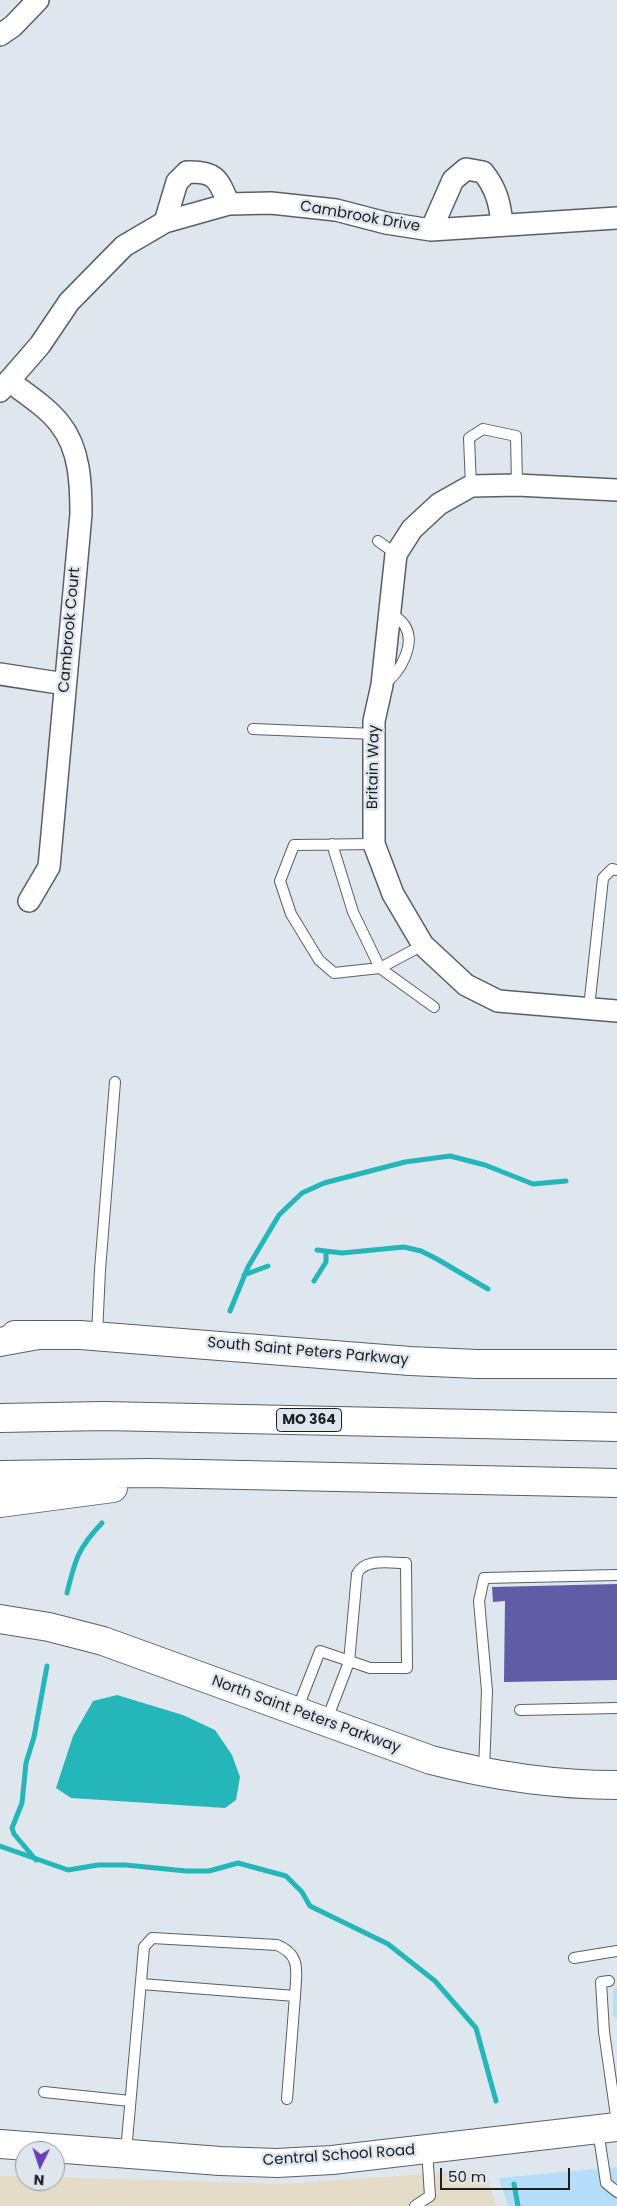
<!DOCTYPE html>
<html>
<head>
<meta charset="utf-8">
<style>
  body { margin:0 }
  #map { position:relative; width:617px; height:2206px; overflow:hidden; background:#dfe7ee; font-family:Poppins,sans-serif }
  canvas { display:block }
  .north { position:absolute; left:15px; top:2141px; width:50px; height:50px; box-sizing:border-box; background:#dfe7ee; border:1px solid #91979c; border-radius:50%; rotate:184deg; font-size:14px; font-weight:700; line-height:20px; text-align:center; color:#1d2022 }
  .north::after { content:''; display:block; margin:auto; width:18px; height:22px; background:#683fb7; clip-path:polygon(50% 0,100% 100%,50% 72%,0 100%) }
  .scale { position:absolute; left:440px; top:2168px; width:130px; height:22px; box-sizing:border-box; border:2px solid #1d2022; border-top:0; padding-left:6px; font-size:15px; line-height:18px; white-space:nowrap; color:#1d2022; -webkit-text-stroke:4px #dfe7ee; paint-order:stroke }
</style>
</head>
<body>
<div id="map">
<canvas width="617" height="2206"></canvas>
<div class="north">N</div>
<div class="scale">50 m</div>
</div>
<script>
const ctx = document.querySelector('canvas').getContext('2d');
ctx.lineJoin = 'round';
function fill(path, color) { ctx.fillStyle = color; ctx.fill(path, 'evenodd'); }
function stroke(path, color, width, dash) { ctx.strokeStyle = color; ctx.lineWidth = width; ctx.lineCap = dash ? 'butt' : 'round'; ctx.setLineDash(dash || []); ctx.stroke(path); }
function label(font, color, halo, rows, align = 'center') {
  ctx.font = font + ' Poppins,sans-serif'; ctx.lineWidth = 5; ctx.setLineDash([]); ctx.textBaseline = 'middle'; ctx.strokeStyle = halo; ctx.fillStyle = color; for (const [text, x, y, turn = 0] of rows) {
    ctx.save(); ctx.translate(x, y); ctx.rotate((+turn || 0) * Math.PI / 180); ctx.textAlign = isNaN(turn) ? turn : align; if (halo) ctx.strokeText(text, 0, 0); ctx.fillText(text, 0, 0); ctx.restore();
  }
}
const education = new Path2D(`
  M 485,2170 L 496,2206 L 0,2206 L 0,2176 L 25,2176 L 25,2181 L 55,2181 L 55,2177 L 283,2184 Z`);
const green = new Path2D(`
  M 616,1987 L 617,1988 L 617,2019 L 613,2016 L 613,1990 Z
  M 617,2167 L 617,2206 L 508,2206 L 499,2178 Z`);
const water = new Path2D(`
  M 117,1695 L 183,1715 L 215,1730 L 232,1755 L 240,1777 L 236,1800 L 225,1808 L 71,1798 L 56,1788 L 73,1736 L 93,1701 Z`);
const stream = new Path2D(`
  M 317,1250 L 342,1253 L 404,1247 L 421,1251 L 437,1259 L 488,1289
  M 244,1275 L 268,1266
  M 314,1281 L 326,1262 L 326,1253
  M 230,1311 L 248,1267 L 279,1215 L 302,1193 L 324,1183 L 405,1162 L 450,1156 L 485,1165 L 533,1184 L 566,1181
  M 67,1593 C 75,1560 78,1548 102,1523
  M 0,1846 L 68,1870 L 98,1865 L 126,1865 L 186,1871 L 209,1871 L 238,1863 L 286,1876 L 302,1892 L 310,1906 L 388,1944 L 435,1981 L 476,2028 L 496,2101
  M 36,1860 L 14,1834 L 12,1828 L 22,1803 L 26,1763 L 34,1737 L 47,1666
  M 514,2184 L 518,2206`);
const building = new Path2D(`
  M 617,1584 L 617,1680 L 504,1682 L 505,1601 L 493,1602 L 492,1587 Z`);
const service = new Path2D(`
  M 471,486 L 469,438 L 483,429 L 516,436 L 517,485
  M 378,541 L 396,554
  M 385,683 C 400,673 416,644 405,626 C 402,621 395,616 391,612
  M 253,729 L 374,734
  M 332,844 L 353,912 L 380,968 L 434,1007
  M 374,844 L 294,845 L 280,881 L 291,914 L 319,960 L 334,973 L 380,968 L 423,945
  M 589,1008 L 603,878 L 612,869 L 617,870
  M 97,1335 L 100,1270 L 115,1082
  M 297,1710 L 320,1651 L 370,1668 L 407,1668 L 406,1563 C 390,1563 364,1558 357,1574 L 349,1662 L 326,1722
  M 520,1710 L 617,1708
  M 484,1770 L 487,1691 L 479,1601 L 484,1578 L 617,1575
  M 574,1958 L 617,1951
  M 609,1981 L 601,1982 L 604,2032 L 617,2123
  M 44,2092 L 130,2101
  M 287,2099 L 295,1996
  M 598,2130 L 606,2183 L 617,2192
  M 126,2152 L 144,1947 L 152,1938 L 277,1945 C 302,1955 296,1973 295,1996 L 141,1984
  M 415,2206 L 430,2196 L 427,2150`);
const minor = new Path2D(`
  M 0,35 L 13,26 L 38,0
  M 165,222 L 177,182 L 187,172 C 216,171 218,179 229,204
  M 431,230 L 453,180 L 466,169 L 483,172 C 496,188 500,203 502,224
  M 9,381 C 26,394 47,407 60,424 C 80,449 81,484 81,514 L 49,867 L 29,901
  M 0,391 L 40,345 L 69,302 L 124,246 L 165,222 L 229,204 L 271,203 L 336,210 L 386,223 L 431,230 L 617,218
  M 617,490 L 517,485 L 471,486 L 439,504 L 412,529 L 396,554 L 382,685 L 374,721 L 374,844 L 393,894 L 423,945 L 466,985 L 498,1001 L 617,1011
  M 0,674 L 65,684`);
const secondary = new Path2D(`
  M 15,1335 L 80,1335 L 410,1361 L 477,1364 L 617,1364
  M 0,1619 L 49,1627 L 103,1641 L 431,1760 C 493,1776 553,1785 617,1785
  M 0,2144 L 220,2161 L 277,2163 L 332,2160 L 617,2127`);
const motorway = new Path2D(`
  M 0,1342 L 38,1335
  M 0,1418 L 104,1416 L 617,1427
  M 0,1475 L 150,1473 L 617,1483
  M 0,1503 L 113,1488`);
const shields = [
  [309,1420,65]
];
const shieldNames = [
  ["MO 364",309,1420]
];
const streetNames = [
  ["Cambrook Drive",360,217,10],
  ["Cambrook Court",70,630,-85],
  ["Britain Way",374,767,-89],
  ["South Saint Peters Parkway",308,1352,5],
  ["North Saint Peters Parkway",306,1715,20],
  ["Central School Road",339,2156,-4]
];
fill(education, '#e4dcc6');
fill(green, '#b6ddfa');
fill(water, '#25b6ba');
stroke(stream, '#25b6ba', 5);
fill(building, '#615ca5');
stroke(service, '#596065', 12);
stroke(minor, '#596065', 24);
stroke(secondary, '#596065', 30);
stroke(motorway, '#596065', 30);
stroke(service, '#fff', 10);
stroke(minor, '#fff', 21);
stroke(secondary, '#fff', 28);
stroke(motorway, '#fff', 28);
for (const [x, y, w] of shields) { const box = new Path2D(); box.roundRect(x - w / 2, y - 11.5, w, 23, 4); ctx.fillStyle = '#dfe7ee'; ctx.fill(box); stroke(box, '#1d2022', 1); }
label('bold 14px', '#1d2022', null, shieldNames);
label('15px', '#1d2022', '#dfe7ee', streetNames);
</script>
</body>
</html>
